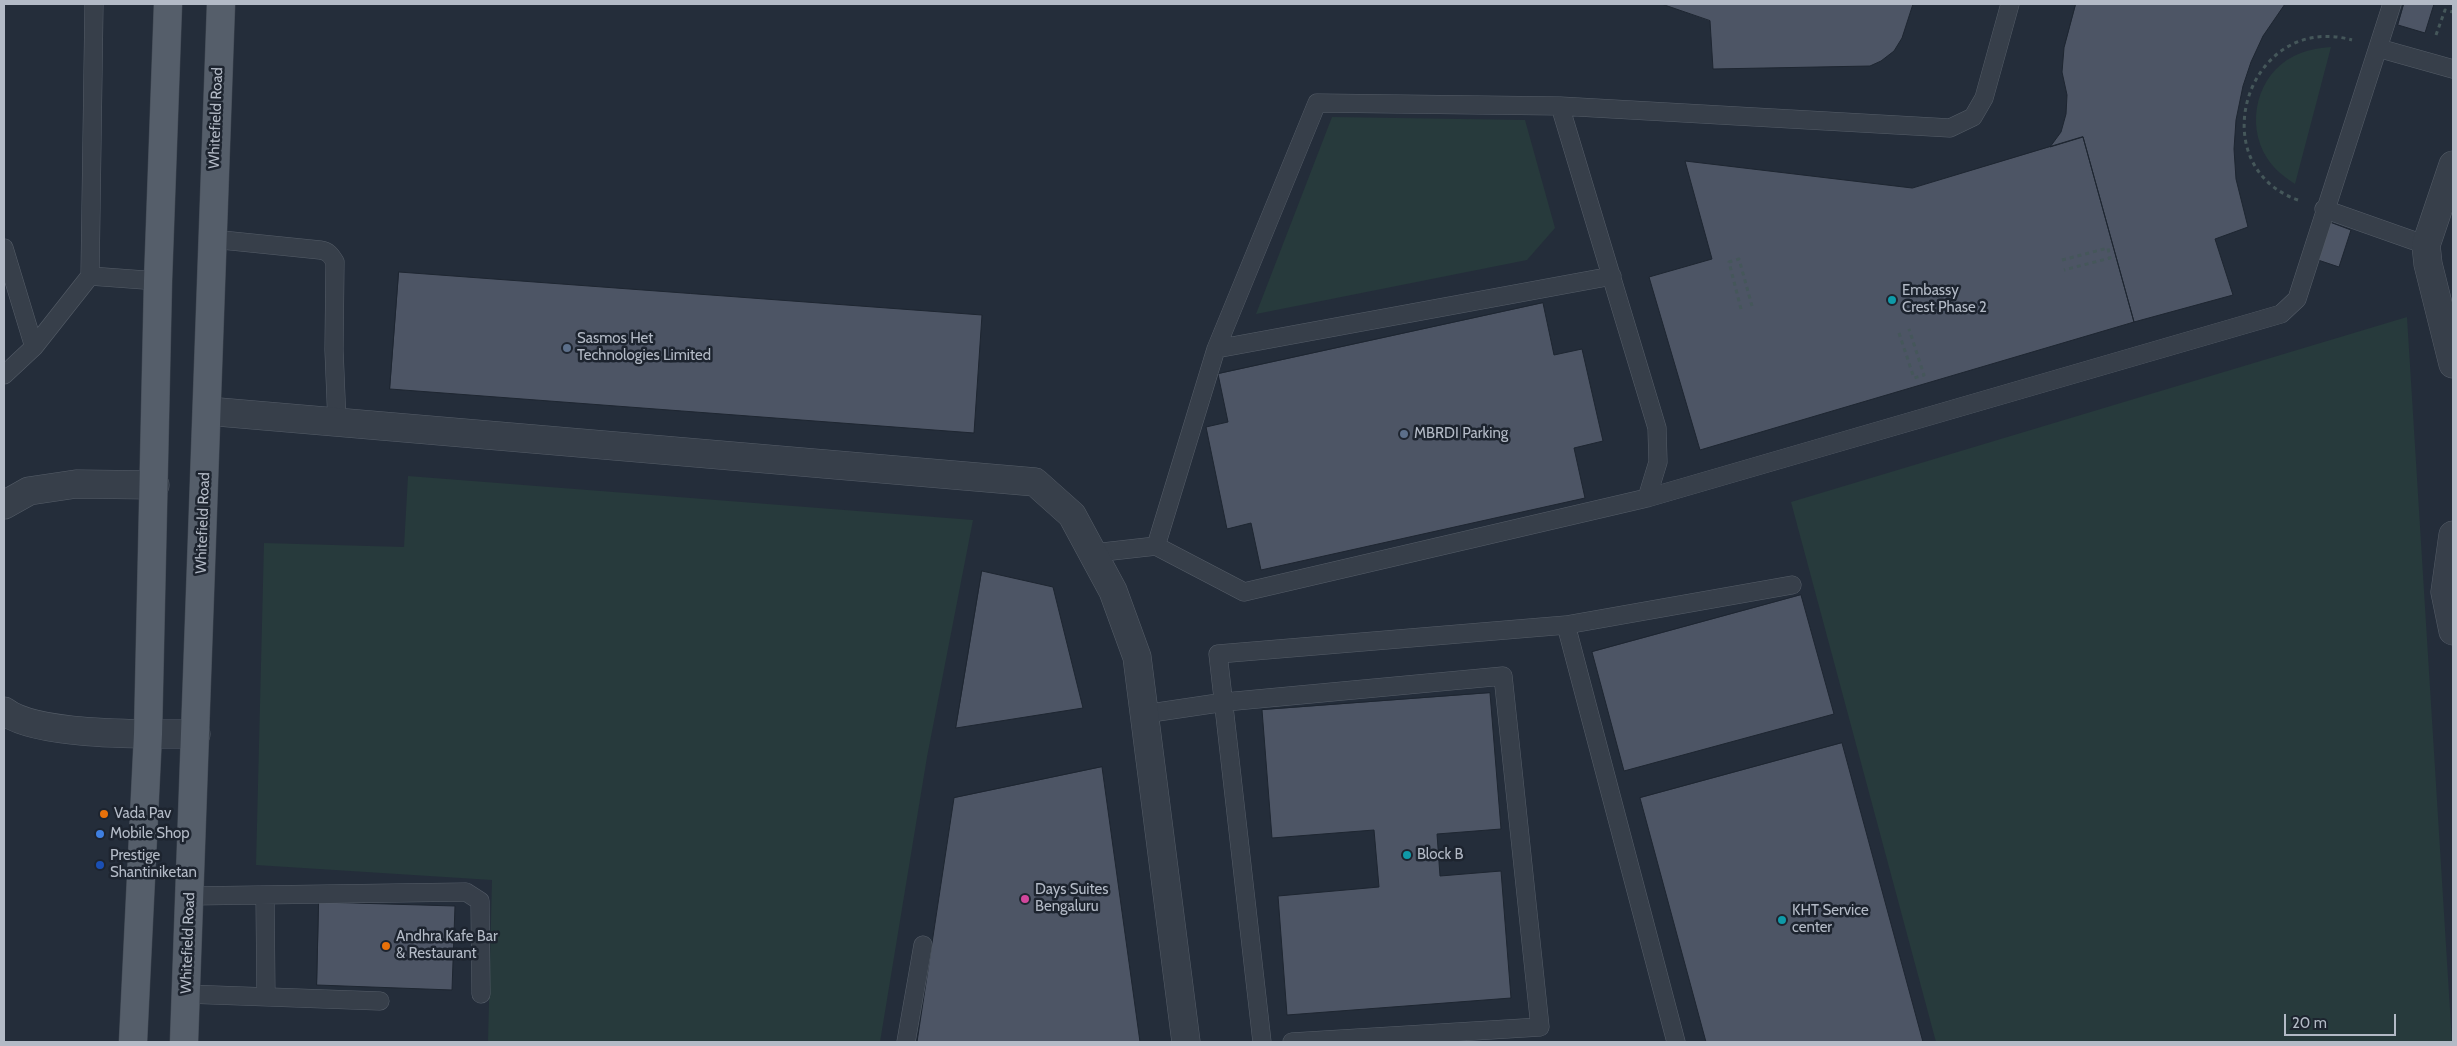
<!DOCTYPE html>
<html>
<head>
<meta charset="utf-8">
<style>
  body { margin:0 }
  #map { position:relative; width:2457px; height:1046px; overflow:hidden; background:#242d3a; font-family:Cabin,sans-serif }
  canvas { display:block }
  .frame { position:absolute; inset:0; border:5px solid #b3bac6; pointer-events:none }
  .scale { position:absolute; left:2284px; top:1014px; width:112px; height:22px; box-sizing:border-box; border:2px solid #b3bac6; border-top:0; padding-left:6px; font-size:15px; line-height:18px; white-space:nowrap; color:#b3bac6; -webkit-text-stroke:4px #1d242f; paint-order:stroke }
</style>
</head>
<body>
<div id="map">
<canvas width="2457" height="1046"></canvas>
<div class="frame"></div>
<div class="scale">20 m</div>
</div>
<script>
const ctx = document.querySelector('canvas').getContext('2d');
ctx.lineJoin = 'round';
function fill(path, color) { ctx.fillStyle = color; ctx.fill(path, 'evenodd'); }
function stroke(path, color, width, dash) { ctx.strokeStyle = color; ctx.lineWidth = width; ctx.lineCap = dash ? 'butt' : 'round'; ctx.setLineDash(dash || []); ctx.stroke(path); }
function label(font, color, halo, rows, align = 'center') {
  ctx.font = font + ' Cabin,sans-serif'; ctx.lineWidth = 5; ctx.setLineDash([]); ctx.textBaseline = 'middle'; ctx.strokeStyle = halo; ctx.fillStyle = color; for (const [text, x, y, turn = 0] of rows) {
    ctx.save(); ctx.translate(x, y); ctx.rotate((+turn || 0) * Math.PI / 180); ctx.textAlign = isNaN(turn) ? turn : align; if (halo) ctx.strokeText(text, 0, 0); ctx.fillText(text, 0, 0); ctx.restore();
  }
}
const green = new Path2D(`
  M 2331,47 L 2295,184 C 2284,177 2274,169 2267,158 C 2245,124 2257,74 2294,56 C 2306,50 2318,48 2331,47 Z
  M 1332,117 L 1525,120 L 1555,228 L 1527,260 L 1256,314 Z
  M 2407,317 L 2452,1042 L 1936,1042 L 1791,502 Z
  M 408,476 L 973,520 L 927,757 L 880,1042 L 488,1042 L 492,880 L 256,865 L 264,543 L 404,547 Z`);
const building = new Path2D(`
  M 1662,4 L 1913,4 L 1902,38 L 1894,51 L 1881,61 L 1870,66 L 1713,69 L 1710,21 Z
  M 2076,4 L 2285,4 L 2263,36 L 2251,62 L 2243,86 L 2236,120 L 2234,149 L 2236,179 L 2248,227 L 2215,239 L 2233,295 L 2134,322 L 2083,137 L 2050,147 L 2061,132 L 2066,114 L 2067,95 L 2062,72 L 2064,48 Z
  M 2404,4 L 2434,4 L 2425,33 L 2398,25 Z
  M 2083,137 L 2134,322 L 1700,450 L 1649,277 L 1712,259 L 1685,161 L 1912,188 Z
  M 2327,221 L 2351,230 L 2339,267 L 2315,259 Z
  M 399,272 L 982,315 L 974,433 L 390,389 Z
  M 1543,303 L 1554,355 L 1582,349 L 1603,441 L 1574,448 L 1585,498 L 1261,570 L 1251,523 L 1227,529 L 1206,427 L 1228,422 L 1218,374 Z
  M 982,571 L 1053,587 L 1083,708 L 956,728 Z
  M 1801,595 L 1834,714 L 1624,771 L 1592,652 Z
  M 1490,693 L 1501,829 L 1437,834 L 1440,876 L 1501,871 L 1511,998 L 1287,1015 L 1278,896 L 1379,887 L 1374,830 L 1272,838 L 1262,710 Z
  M 1842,743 L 1923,1042 L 1706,1042 L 1640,798 Z
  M 1102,767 L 1140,1042 L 917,1042 L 954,798 Z
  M 319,902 L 455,906 L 452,990 L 317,985 Z`);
const path = new Path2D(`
  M 2436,35 L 2445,10 L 2453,12
  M 2298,200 C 2199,165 2248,11 2352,40
  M 2062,260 L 2108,248 L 2110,258 L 2064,270
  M 1741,309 L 1729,262 L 1739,259 L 1752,306
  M 1899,333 L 1914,378 L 1924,375 L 1909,329`);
const lane = new Path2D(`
  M 94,4 L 90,276 L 158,281
  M 2378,48 L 2453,69
  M 1560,106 L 1657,428 L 1658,462 L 1647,498
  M 2324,209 L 2426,245
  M 212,239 L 320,250 C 328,251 331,255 335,262 L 334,350 L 337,423
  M 4,248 L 34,347
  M 1216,349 L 1612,276
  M 4,375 L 34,347 L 90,276
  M 1156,546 L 1216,349 L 1317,103 L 1560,106 L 1950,128 L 1973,117 L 1984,98 L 2010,4
  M 1094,553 L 1156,546 L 1244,592 L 1647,498 L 2281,314 L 2297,299 L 2392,4
  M 1566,625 L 1792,585
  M 1144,714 L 1225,702 L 1503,676 L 1540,1027 L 1292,1042
  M 265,895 L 266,997
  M 190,896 L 466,892 L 480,901 L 481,994
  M 186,994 L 380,1001
  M 906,1042 L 923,945
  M 1262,1042 L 1218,654 L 1566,625 L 1676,1042`);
const street = new Path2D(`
  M 2453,165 L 2426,245 L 2428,264 L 2453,364
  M 207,411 L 1035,482 L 1072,515 L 1113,591 L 1137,657 L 1186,1042
  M 4,505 L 29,491 L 76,484 L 155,485
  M 2453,535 L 2445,592 L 2453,631
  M 4,711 C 37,737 152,734 196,734`);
const primary = new Path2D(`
  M 133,1042 L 148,734 L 158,281 L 168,4
  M 184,1042 L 221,4`);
const markers = [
  [1892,300,5,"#0f9aa8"],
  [567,348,5,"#5c6f8a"],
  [1404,434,5,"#5c6f8a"],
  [104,814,5,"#e8710a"],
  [100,834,5,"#3f7fe0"],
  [1407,855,5,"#0f9aa8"],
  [100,865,5,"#1a4fb4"],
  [1025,899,5,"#d1479c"],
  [1782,920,5,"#0f9aa8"],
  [386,946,5,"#e8710a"]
];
const streetNames = [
  ["Whitefield Road",216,118,-88],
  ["Whitefield Road",203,523,-88],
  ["Whitefield Road",188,943,-88]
];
const poiNames = [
  ["Embassy",1902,291],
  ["Crest Phase 2",1902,308],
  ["Sasmos Het",577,339],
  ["Technologies Limited",577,356],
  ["MBRDI Parking",1414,434],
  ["Vada Pav",114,814],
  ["Mobile Shop",110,834],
  ["Block B",1417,855],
  ["Prestige",110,856],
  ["Shantiniketan",110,873],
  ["Days Suites",1035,890],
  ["Bengaluru",1035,907],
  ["KHT Service",1792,911],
  ["center",1792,928],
  ["Andhra Kafe Bar",396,937],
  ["& Restaurant",396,954]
];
fill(green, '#273a3c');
fill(building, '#4d5565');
stroke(building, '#1e2631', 1);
stroke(lane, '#555d68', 19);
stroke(street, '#555d68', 29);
stroke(primary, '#404853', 29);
stroke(path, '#45575a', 3, [4, 4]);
stroke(lane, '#373f4a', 18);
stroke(street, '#373f4a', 28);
stroke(primary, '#555e6a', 28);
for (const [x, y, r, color] of markers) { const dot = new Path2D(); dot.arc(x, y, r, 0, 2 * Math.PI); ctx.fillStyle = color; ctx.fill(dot); stroke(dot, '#1d242f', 2); }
label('15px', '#b3bac6', '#1d242f', streetNames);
label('15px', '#b3bac6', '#1d242f', poiNames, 'left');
</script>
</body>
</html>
